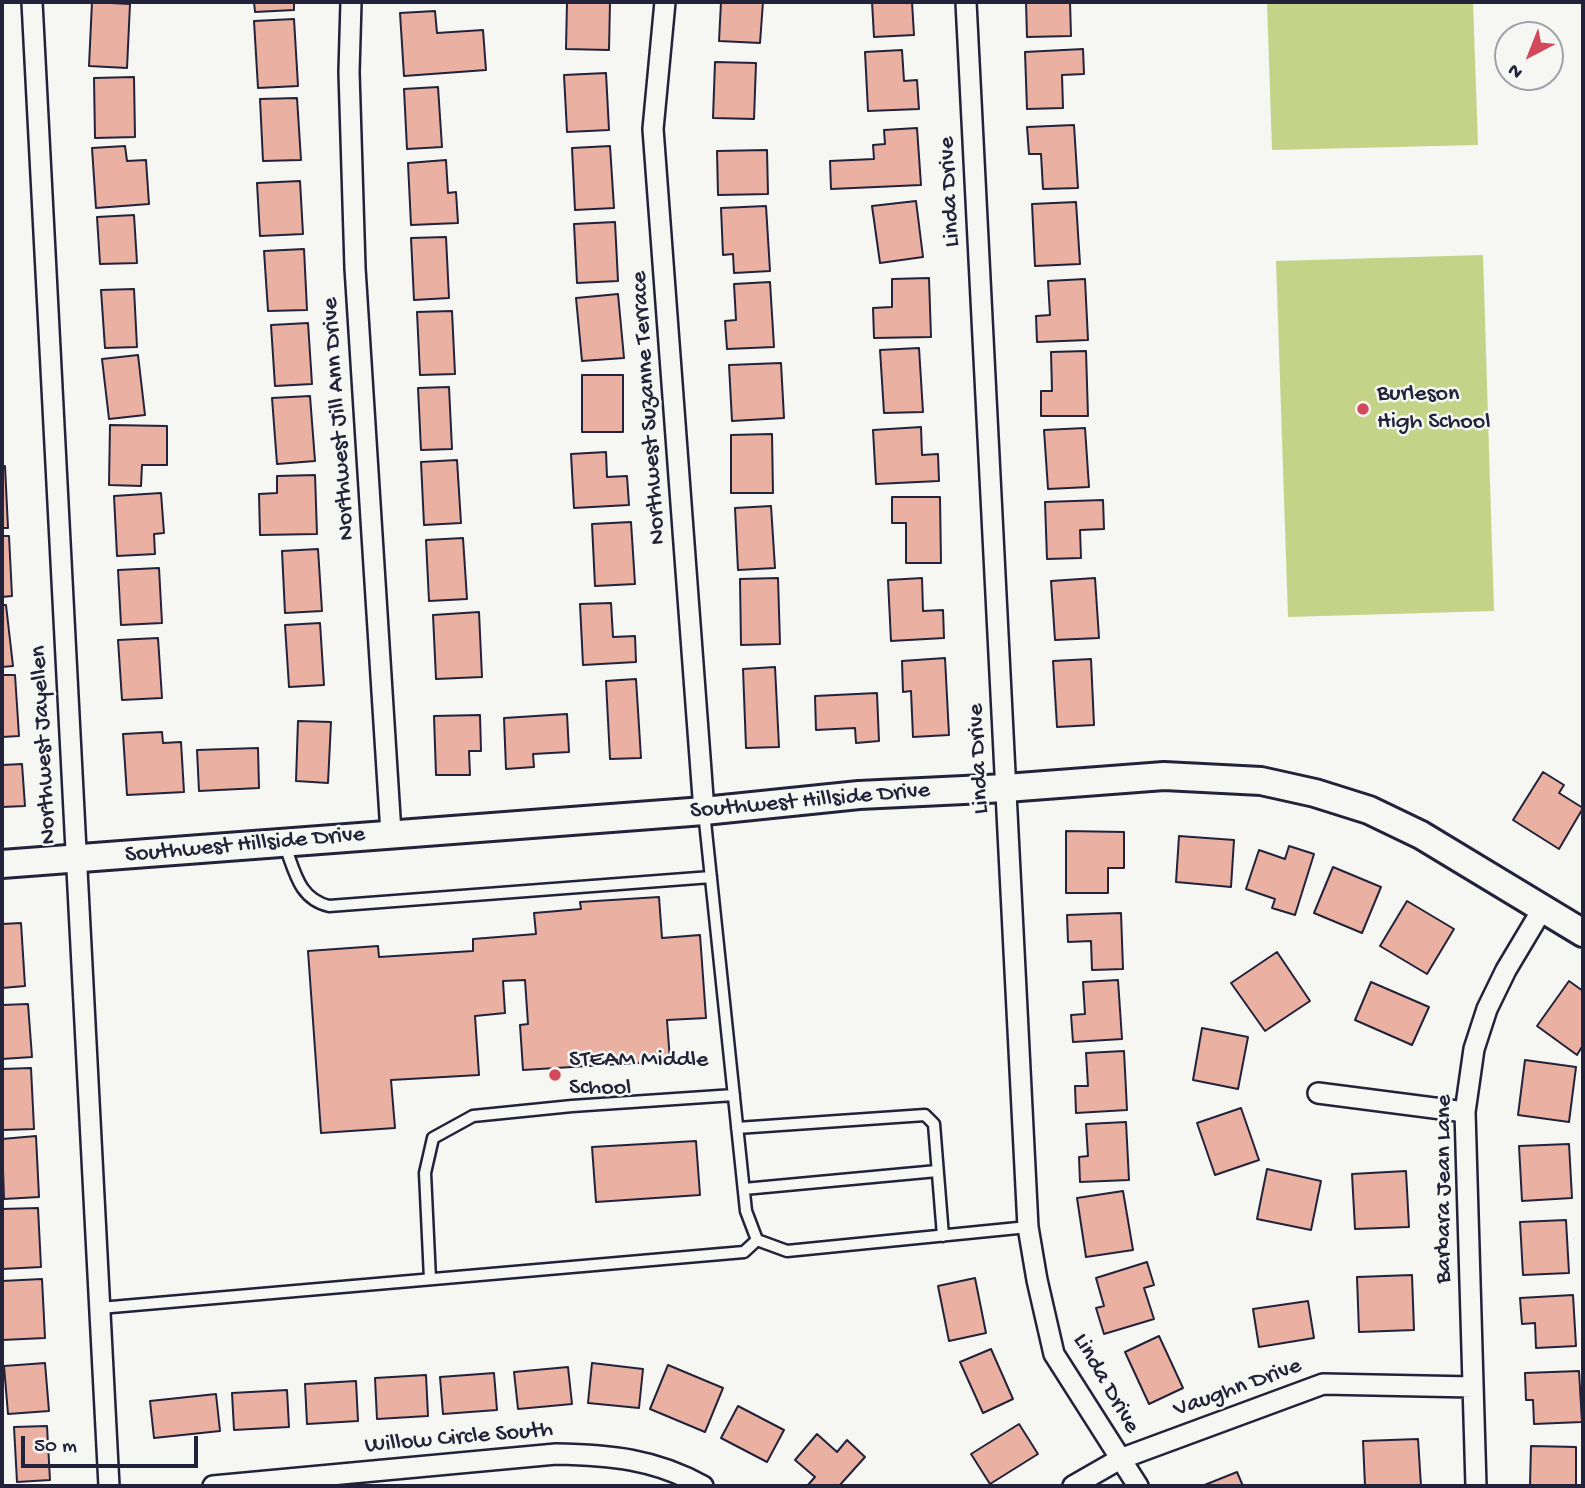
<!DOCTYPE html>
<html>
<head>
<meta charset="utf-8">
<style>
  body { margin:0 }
  #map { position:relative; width:1585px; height:1488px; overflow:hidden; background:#f6f6f2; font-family:"Gochi Hand",sans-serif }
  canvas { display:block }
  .frame { position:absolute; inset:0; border:4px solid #22223b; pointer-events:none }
  .north { position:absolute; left:1494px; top:21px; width:70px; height:70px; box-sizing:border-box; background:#f6f6f2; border:2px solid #a1a1a9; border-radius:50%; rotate:222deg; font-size:19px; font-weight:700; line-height:28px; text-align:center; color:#22223b }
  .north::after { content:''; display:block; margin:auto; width:24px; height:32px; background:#d1495b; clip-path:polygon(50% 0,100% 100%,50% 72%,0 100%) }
  .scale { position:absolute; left:21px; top:1436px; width:177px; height:32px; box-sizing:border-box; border:4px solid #22223b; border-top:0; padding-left:9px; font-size:21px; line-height:24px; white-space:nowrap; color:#22223b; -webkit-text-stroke:5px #f6f6f2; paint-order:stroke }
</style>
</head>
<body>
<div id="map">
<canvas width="1585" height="1488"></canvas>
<div class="frame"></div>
<div class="north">N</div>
<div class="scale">50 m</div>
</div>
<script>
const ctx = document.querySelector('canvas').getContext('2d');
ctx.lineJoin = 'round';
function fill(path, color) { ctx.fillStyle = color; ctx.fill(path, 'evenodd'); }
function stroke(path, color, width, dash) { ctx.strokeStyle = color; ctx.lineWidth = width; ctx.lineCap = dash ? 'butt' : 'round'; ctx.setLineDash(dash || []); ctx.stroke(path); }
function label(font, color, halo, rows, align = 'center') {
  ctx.font = font + ' "Gochi Hand",sans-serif'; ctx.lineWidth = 5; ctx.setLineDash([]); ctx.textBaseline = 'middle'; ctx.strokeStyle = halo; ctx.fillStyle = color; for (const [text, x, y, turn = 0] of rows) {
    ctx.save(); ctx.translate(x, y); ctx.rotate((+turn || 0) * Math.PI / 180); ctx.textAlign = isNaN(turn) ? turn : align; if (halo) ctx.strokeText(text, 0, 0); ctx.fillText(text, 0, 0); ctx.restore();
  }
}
const green = new Path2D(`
  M 1267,2 L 1473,2 L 1478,145 L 1272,150 Z
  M 1483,255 L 1494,611 L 1288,617 L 1276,261 Z`);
const building = new Path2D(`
  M 92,2 L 130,4 L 127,68 L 89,66 Z
  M 254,2 L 294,2 L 294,10 L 255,12 Z
  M 567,2 L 610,2 L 609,50 L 566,49 Z
  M 721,2 L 763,2 L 760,43 L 719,41 Z
  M 872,2 L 912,2 L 914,35 L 874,37 Z
  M 1026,2 L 1070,2 L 1071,36 L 1027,37 Z
  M 435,11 L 437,33 L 483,30 L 486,70 L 404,76 L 400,13 Z
  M 294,19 L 298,86 L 258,88 L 254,21 Z
  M 1083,49 L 1084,74 L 1062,75 L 1063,108 L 1027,109 L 1025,52 Z
  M 902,50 L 904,81 L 917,80 L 919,109 L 868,111 L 865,52 Z
  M 715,62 L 756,63 L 754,119 L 713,118 Z
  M 606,73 L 609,130 L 567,132 L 564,75 Z
  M 134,77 L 135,137 L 95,138 L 94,78 Z
  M 438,87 L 442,147 L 407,149 L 404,89 Z
  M 297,98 L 301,160 L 263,161 L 260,99 Z
  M 1074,125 L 1078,188 L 1043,189 L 1041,154 L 1029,154 L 1027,127 Z
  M 917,128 L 921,185 L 831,189 L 830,161 L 874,159 L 873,145 L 885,144 L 884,130 Z
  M 125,146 L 127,161 L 146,160 L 149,204 L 96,208 L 92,148 Z
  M 610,146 L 614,208 L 575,210 L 572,148 Z
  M 767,150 L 768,194 L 718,195 L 717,151 Z
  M 446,160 L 448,193 L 456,192 L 458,223 L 411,225 L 408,163 Z
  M 300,181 L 303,234 L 260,236 L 257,183 Z
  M 916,201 L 923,257 L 880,263 L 872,206 Z
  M 1076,202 L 1080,264 L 1035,266 L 1032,204 Z
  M 766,206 L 770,271 L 734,273 L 733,254 L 723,255 L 721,208 Z
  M 134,215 L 137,263 L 100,264 L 97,217 Z
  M 615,222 L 618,281 L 577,283 L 574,224 Z
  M 446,237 L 449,298 L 414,300 L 411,238 Z
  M 304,249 L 307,310 L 268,311 L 264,251 Z
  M 929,278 L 931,337 L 874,338 L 873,308 L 892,307 L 892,279 Z
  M 1085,279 L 1088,340 L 1037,342 L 1036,316 L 1050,315 L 1048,281 Z
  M 770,282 L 774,347 L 727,349 L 725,321 L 736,320 L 734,284 Z
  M 134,289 L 137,347 L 105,348 L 101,290 Z
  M 618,294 L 624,358 L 582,361 L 576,298 Z
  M 452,311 L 455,374 L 420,375 L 417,312 Z
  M 308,323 L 312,384 L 275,386 L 271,325 Z
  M 919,348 L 923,412 L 884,413 L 880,350 Z
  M 1086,351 L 1088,416 L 1041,416 L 1041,391 L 1052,391 L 1051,352 Z
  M 138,355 L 145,415 L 109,419 L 102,359 Z
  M 781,363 L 784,418 L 732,421 L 729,365 Z
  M 582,375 L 623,375 L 623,432 L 582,432 Z
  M 449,387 L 452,449 L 421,450 L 418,388 Z
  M 310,396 L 315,461 L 277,464 L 272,398 Z
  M 110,425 L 167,426 L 167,465 L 142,465 L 141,486 L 109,485 Z
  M 921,427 L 922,455 L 938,454 L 939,481 L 876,484 L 873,430 Z
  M 1085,428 L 1089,487 L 1048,489 L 1044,430 Z
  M 772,434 L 773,493 L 731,493 L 731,435 Z
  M 606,452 L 607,477 L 627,476 L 629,505 L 574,508 L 571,454 Z
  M 457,460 L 461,523 L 424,525 L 421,462 Z
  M 2,466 L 5,466 L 8,528 L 2,528 Z
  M 315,475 L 317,534 L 260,535 L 259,494 L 277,493 L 277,476 Z
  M 161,493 L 164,533 L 154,534 L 155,554 L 117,556 L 114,496 Z
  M 892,497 L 940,497 L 941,563 L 906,563 L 906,523 L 892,523 Z
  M 1103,500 L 1104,529 L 1080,530 L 1081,558 L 1047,559 L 1045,502 Z
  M 771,506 L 775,568 L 738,570 L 735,508 Z
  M 631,522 L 635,584 L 595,586 L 592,524 Z
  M 2,536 L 9,536 L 12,596 L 2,597 Z
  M 463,538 L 467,599 L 429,601 L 426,540 Z
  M 318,549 L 322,611 L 285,613 L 282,551 Z
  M 159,568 L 162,623 L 121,625 L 118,570 Z
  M 778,578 L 780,644 L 741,645 L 740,579 Z
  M 922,578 L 923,611 L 943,610 L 944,638 L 891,641 L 888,580 Z
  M 1095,578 L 1099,638 L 1055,640 L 1051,581 Z
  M 611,603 L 613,637 L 635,636 L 636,662 L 583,665 L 580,604 Z
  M 2,605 L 6,605 L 13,666 L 2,667 Z
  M 479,612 L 482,677 L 436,679 L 433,615 Z
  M 320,623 L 324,685 L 289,687 L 285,625 Z
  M 158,638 L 162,698 L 122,700 L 118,640 Z
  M 945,658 L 949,735 L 913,737 L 911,691 L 903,692 L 902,661 Z
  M 1091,659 L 1094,725 L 1057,727 L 1053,661 Z
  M 775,667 L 779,747 L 746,748 L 743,669 Z
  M 2,675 L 15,675 L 19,736 L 2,737 Z
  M 636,679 L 641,758 L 610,759 L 606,681 Z
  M 877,693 L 879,741 L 856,743 L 855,728 L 816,730 L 815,696 Z
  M 567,714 L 569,752 L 533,754 L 534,767 L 506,769 L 504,718 Z
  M 480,715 L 481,751 L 469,751 L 470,775 L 436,775 L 434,716 Z
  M 298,721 L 331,722 L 328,783 L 296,781 Z
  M 162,732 L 163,743 L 181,742 L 184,792 L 127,795 L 123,734 Z
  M 258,748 L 259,788 L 199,791 L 197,750 Z
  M 22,764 L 25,806 L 2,807 L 2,765 Z
  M 1543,772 L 1564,785 L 1559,793 L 1583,808 L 1559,849 L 1513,820 Z
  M 1066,831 L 1124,832 L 1124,868 L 1108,868 L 1108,893 L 1066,893 Z
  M 1179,836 L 1234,840 L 1231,887 L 1176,882 Z
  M 1289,846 L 1314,854 L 1295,915 L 1272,908 L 1275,899 L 1246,889 L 1259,850 L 1285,859 Z
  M 1333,867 L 1381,887 L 1362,933 L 1314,913 Z
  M 659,897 L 662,938 L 700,935 L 706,1018 L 667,1020 L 670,1061 L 523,1070 L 520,1025 L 528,1024 L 525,980 L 503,981 L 505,1013 L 475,1016 L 479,1075 L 391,1080 L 395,1128 L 321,1133 L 308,951 L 378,946 L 379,957 L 473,951 L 473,939 L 536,934 L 534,913 L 581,909 L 580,902 Z
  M 1407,901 L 1454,929 L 1427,974 L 1380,946 Z
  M 1121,913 L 1123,969 L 1092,970 L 1091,941 L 1068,942 L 1067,915 Z
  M 21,923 L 25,986 L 2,988 L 2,924 Z
  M 1277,952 L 1310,1001 L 1265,1031 L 1231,983 Z
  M 1118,980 L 1122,1039 L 1073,1042 L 1071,1015 L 1085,1014 L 1083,982 Z
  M 1569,981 L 1583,991 L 1583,1045 L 1577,1055 L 1537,1026 Z
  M 1371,982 L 1429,1007 L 1412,1045 L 1355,1020 Z
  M 28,1004 L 32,1057 L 2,1059 L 2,1005 Z
  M 1202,1028 L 1248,1037 L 1238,1089 L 1193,1080 Z
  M 1124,1051 L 1127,1110 L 1076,1113 L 1075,1086 L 1088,1086 L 1086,1053 Z
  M 1525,1060 L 1576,1067 L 1569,1122 L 1518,1115 Z
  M 31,1068 L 34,1129 L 2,1130 L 2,1069 Z
  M 1241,1108 L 1259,1160 L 1215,1175 L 1197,1123 Z
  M 1126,1122 L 1129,1180 L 1080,1182 L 1079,1157 L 1088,1156 L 1086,1124 Z
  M 36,1136 L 39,1197 L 4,1199 L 2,1139 Z
  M 696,1141 L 700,1195 L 596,1202 L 592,1147 Z
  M 1569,1144 L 1572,1198 L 1522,1201 L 1519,1146 Z
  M 1267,1169 L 1321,1181 L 1311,1230 L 1257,1219 Z
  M 1406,1171 L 1409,1227 L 1355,1229 L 1352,1174 Z
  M 1123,1191 L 1133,1250 L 1086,1257 L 1077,1198 Z
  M 38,1208 L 41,1267 L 2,1269 L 2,1209 Z
  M 1566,1220 L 1569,1273 L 1523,1275 L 1520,1222 Z
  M 1147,1262 L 1154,1285 L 1144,1288 L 1154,1319 L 1104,1334 L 1096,1308 L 1104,1306 L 1096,1278 Z
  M 1412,1275 L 1414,1330 L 1359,1332 L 1357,1277 Z
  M 975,1278 L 986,1333 L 949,1341 L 938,1286 Z
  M 42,1279 L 45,1338 L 2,1340 L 2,1281 Z
  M 1573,1295 L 1576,1346 L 1536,1348 L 1535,1323 L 1522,1324 L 1520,1298 Z
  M 1308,1301 L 1314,1338 L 1259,1347 L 1253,1309 Z
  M 1159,1336 L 1183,1388 L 1149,1404 L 1125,1352 Z
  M 991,1349 L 1013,1399 L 983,1413 L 960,1362 Z
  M 45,1363 L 49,1411 L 8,1414 L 4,1366 Z
  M 592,1363 L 643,1369 L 639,1408 L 588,1403 Z
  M 668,1365 L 723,1388 L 705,1432 L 650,1409 Z
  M 568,1367 L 572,1404 L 518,1409 L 514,1372 Z
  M 1579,1371 L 1582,1422 L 1534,1424 L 1533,1400 L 1526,1400 L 1525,1373 Z
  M 494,1373 L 497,1410 L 443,1414 L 440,1377 Z
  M 426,1375 L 428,1416 L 377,1419 L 375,1378 Z
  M 356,1381 L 358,1421 L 307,1424 L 305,1384 Z
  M 287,1390 L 289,1427 L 234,1430 L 232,1393 Z
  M 216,1394 L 220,1431 L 154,1438 L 150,1401 Z
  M 738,1406 L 784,1430 L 767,1462 L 721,1438 Z
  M 1019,1424 L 1038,1454 L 990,1484 L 971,1454 Z
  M 47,1426 L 50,1480 L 17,1482 L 14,1427 Z
  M 817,1434 L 837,1452 L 847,1440 L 865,1457 L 839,1486 L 807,1486 L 815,1477 L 795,1460 Z
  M 1418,1439 L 1421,1486 L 1365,1486 L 1363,1441 Z
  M 1531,1446 L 1576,1447 L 1576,1486 L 1530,1486 Z
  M 1237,1472 L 1243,1486 L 1202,1486 Z`);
const lane = new Path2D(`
  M 704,812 L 746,1211 L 757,1240 L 787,1251 L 1028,1227
  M 285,846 C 295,872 299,899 329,906 L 711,877
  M 737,1128 L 925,1115 L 934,1124 L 943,1236
  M 744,1189 L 937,1171
  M 430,1279 L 425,1173 L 433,1138 L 473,1116 L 572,1106 L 734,1095
  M 100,1308 L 744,1252 L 757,1240`);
const street = new Path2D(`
  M 32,2 L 109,1486
  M 351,2 L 349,72 L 355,268 L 391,833
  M 665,2 L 653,129 L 704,811
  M 966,2 L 1028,1227 L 1037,1280 L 1054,1354 L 1138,1486
  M 1318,1093 L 1465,1112
  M 213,1486 L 556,1454 C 610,1455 655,1459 703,1486
  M 1073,1486 L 1120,1459 L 1323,1384 L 1473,1387
  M 1476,1486 L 1465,1112 L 1474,1049 L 1487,1009 L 1506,970 L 1543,908`);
const secondary = new Path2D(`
  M 2,864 L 704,811 L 859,795 L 1006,788 L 1164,776 L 1261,781 L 1315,793 L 1369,810 L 1421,835 L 1583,933`);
const markers = [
  [1363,409,7,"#d1495b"],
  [555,1075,7,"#d1495b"]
];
const streetNames = [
  ["Linda Drive",951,192,-93],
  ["Northwest Suzanne Terrace",650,408,-94],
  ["Northwest Jill Ann Drive",340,419,-94],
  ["Northwest Jayellen",45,745,-93],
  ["Linda Drive",980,759,-93],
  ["Southwest Hillside Drive",810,802,-5],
  ["Southwest Hillside Drive",245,846,-5],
  ["Barbara Jean Lane",1445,1189,-90],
  ["Linda Drive",1105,1384,60],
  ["Vaughn Drive",1238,1389,-20],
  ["Willow Circle South",459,1439,-5]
];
const poiNames = [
  ["Burleson",1377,395],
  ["High School",1377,423],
  ["STEAM Middle",569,1061],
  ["School",569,1089]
];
fill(green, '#c4d387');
fill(building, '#eab1a3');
stroke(building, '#22223b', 2);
stroke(lane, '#22223b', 15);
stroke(street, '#22223b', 24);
stroke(secondary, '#22223b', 32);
stroke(lane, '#f6f6f2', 10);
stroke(street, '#f6f6f2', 19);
stroke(secondary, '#f6f6f2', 26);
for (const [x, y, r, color] of markers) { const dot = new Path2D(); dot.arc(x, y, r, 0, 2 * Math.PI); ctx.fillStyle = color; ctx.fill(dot); stroke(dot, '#f6f6f2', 2.5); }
label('24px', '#22223b', '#f6f6f2', streetNames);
label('24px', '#22223b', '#f6f6f2', poiNames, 'left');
</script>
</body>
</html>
